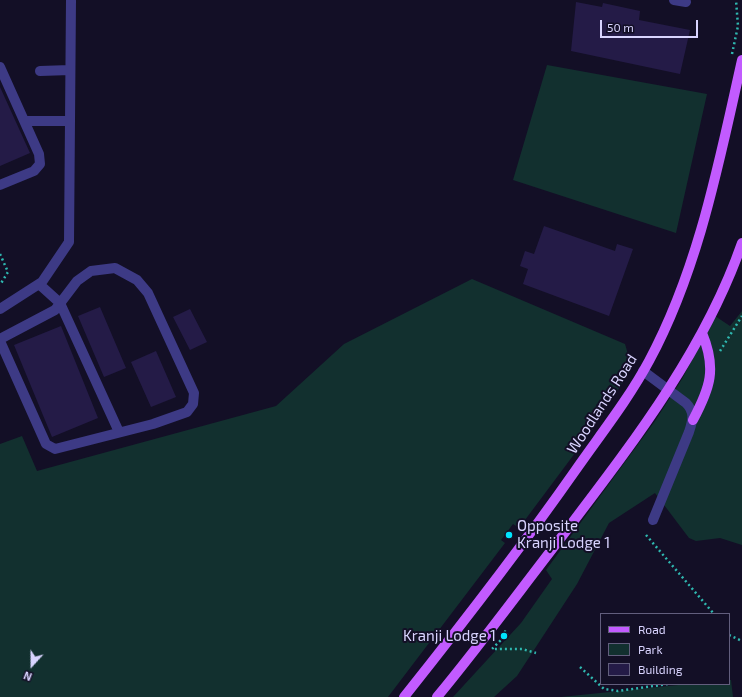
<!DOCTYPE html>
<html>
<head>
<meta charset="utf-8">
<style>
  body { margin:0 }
  #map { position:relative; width:742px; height:697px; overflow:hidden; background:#130f26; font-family:"Exo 2",sans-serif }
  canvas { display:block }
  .legend { position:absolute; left:600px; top:613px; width:130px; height:72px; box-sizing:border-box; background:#130f26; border:1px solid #625e7d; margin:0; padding:5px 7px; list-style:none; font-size:12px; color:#d9d4ff }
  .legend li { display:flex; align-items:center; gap:8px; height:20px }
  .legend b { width:20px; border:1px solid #625e7d }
  .north { position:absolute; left:12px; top:645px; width:40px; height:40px; -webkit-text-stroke:3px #130f26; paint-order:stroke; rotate:201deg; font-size:11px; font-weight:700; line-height:16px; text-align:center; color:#d9d4ff }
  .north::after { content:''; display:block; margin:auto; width:14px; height:18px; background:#d9d4ff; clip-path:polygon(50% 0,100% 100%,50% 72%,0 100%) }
  .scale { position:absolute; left:600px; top:20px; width:98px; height:18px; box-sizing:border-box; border:2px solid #d9d4ff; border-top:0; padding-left:5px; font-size:12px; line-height:14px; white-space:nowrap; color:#d9d4ff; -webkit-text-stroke:3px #130f26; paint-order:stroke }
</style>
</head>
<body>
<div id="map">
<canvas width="742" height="697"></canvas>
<ul class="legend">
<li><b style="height:5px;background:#c25bff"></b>Road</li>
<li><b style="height:11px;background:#12302f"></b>Park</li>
<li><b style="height:11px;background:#241b47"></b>Building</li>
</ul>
<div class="north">N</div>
<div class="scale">50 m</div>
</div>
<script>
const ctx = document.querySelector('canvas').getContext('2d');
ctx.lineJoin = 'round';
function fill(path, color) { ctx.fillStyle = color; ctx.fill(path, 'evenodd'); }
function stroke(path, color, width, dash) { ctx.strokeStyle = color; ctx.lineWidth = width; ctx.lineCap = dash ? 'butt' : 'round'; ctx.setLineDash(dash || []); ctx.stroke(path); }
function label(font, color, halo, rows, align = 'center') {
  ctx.font = font + ' "Exo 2",sans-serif'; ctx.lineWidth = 4; ctx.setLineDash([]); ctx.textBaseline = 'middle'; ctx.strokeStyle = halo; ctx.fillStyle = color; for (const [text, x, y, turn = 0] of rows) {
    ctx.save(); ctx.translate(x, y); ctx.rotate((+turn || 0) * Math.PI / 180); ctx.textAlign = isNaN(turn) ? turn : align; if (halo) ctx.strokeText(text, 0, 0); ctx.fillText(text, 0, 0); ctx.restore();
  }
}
const green = new Path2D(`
  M 547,65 L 707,94 L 676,233 L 513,180 Z
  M 472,279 L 625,344 L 632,368 L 593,429 L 519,528 L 513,524 L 501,540 L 505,543 L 388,697 L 0,697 L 0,444 L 22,436 L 37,471 L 276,406 L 344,344 Z
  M 742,311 L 742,545 L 720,538 L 696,541 L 689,538 L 655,493 L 609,523 L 577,584 L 517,676 L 494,697 L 453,697 L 521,623 L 552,579 L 546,570 L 655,421 L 682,379 L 715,316 L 730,326 Z
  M 729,680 L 731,680 L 733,697 L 561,697 L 688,684 L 729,684 Z`);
const building = new Path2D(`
  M 576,2 L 602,7 L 603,3 L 640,11 L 639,20 L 690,30 L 680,74 L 571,51 Z
  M 0,87 L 30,153 L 0,166 Z
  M 544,226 L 615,251 L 617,244 L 633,249 L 609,316 L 523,284 L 528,269 L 520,266 L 525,251 L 534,254 Z
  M 100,307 L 126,368 L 104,377 L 78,316 Z
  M 190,309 L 207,342 L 190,350 L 173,317 Z
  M 61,326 L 98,418 L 52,437 L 14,345 Z
  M 156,351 L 176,397 L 151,407 L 131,362 Z`);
const path = new Path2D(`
  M 732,54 L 738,26 L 736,0
  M 0,254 L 8,272 L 0,285
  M 720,351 L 742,316
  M 646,535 L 714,614
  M 504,631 L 508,633 L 492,649 L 522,649 L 536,653
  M 729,635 L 742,641
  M 580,667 L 604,689 L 618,691 L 668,684`);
const minor = new Path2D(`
  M 674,0 L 686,2
  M 0,67 L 39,154 L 40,164 L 34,171 L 0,185
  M 40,71 L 70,70
  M 25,121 L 70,121
  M 39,284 L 60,303 L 119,432
  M 0,309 L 42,282 L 69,242 L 71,0
  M 0,339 L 55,310 L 77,281 L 91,271 L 115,268 L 137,280 L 148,293 L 194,393 L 193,404 L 187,412 L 153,424 L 55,449 L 46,444 L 0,341
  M 643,371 L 686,403 C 695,412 693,420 689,432 L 653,520`);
const major = new Path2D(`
  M 693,420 C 710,388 717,369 702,333
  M 404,697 C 463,623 521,548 575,471 C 600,435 628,400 649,361 C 699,268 719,162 742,60
  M 437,697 C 481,644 521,589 563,535 C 632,444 704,352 742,243`);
const markers = [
  [509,535,4,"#00e5ff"],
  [504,636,4,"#00e5ff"]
];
const streetNames = [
  ["Woodlands Road",602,404,-57]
];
const poiNames = [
  ["Opposite",517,526],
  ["Kranji Lodge 1",517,543],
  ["Kranji Lodge 1",496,636,"right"]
];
fill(green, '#12302f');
fill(building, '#241b47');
stroke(path, '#2fb8b0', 2.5, [2, 3]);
stroke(minor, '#3d3a85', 10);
stroke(major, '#c25bff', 10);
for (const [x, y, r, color] of markers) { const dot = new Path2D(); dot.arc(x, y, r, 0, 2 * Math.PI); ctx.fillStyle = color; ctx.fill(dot); stroke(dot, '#130f26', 1.5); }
label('15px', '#d9d4ff', '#130f26', streetNames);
label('15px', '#d9d4ff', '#130f26', poiNames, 'left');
</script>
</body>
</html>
